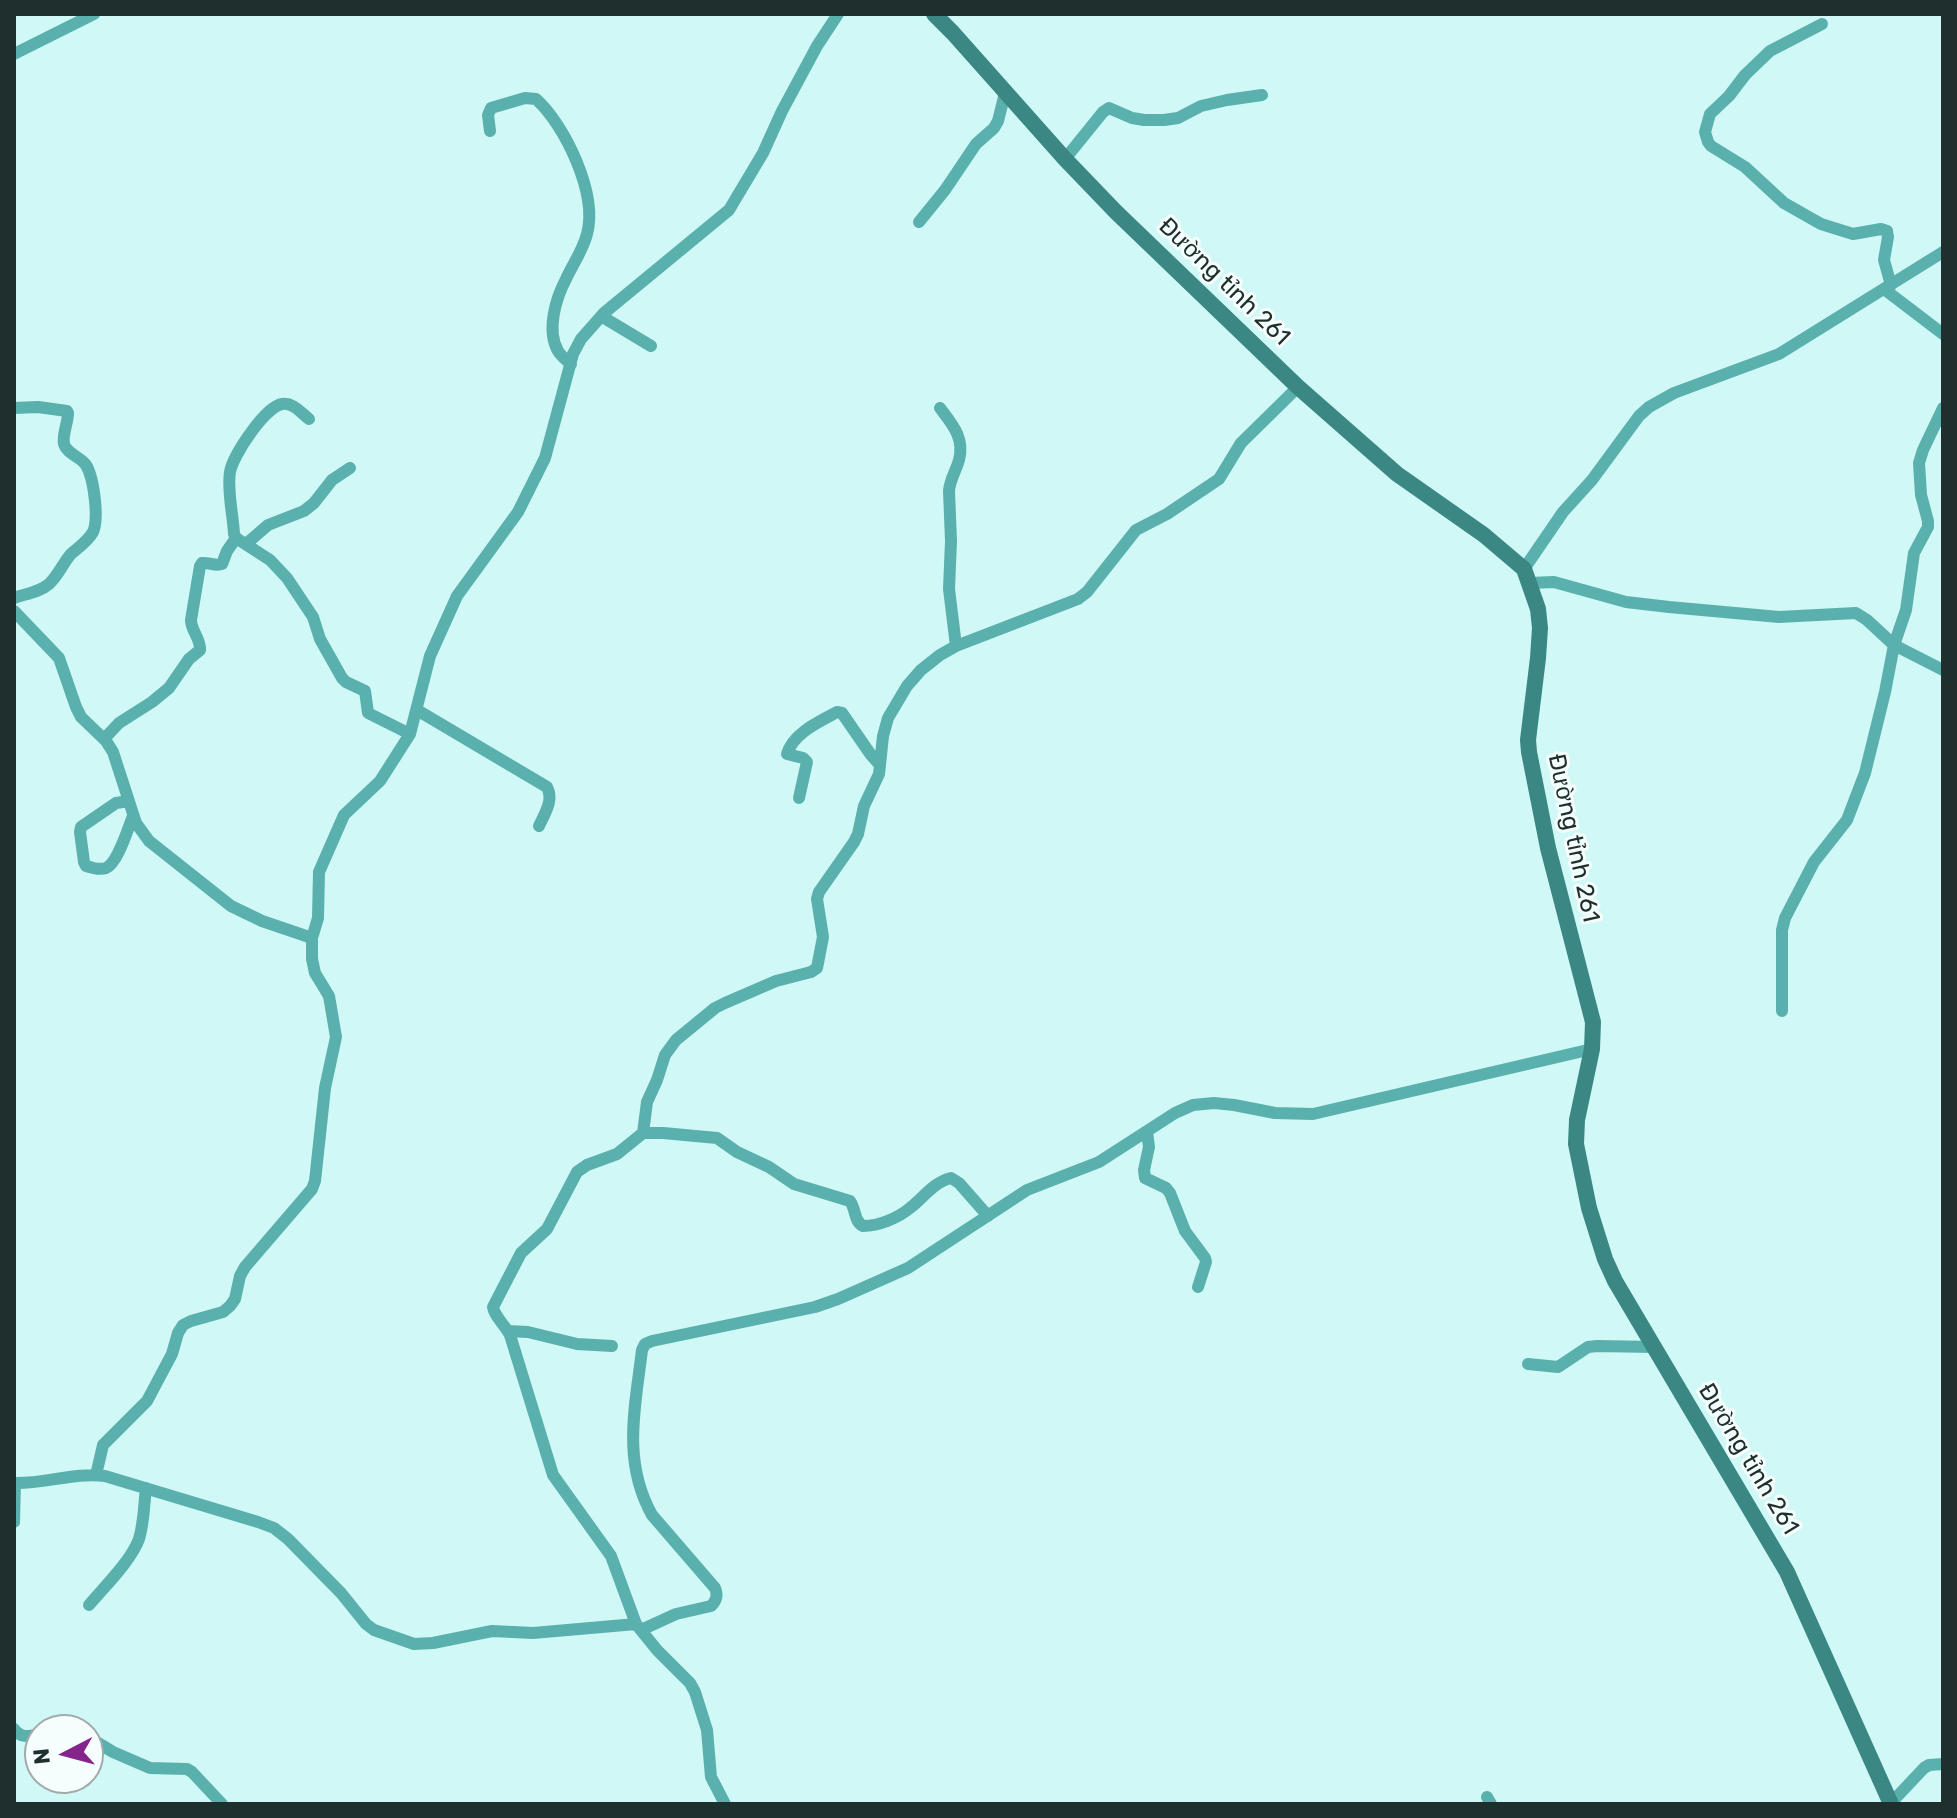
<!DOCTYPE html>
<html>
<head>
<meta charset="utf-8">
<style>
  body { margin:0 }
  #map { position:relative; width:1957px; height:1818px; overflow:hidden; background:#d0f8f6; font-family:Rubik,sans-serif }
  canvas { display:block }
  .frame { position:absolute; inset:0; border:16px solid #1f2f2e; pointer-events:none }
  .north { position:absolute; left:24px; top:1714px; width:80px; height:80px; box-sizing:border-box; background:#f6fefd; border:2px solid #a0abaa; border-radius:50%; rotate:264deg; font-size:22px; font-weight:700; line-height:32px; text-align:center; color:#1f2f2e }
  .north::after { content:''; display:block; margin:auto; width:28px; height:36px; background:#86248e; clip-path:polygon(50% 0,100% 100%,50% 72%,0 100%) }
</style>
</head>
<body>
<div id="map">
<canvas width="1957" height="1818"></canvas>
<div class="frame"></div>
<div class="north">N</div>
</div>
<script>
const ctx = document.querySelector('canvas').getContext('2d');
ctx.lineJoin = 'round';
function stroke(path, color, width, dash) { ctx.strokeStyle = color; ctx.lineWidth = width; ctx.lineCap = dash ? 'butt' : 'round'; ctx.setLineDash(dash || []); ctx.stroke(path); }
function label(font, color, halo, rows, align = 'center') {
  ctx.font = font + ' Rubik,sans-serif'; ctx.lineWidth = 6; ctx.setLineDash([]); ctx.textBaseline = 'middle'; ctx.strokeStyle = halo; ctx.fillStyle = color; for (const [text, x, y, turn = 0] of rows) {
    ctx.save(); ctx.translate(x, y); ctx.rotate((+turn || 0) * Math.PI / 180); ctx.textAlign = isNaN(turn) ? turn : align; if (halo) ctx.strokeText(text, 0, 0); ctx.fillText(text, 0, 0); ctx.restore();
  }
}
const street = new Path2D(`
  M 1822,24 L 1770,51 L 1745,75 L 1729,96 L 1710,114 L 1705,132 L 1708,142 L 1711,146 L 1745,167 L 1784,203 L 1821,224 L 1853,234 L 1881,229 L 1887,231 L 1888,237 L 1884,260 L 1891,285
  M 14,54 L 94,14
  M 490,131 L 488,115 L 491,108 L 525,98 L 536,99 C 565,125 598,194 587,234 C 583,250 573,264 566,279 C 556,298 546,330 558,351 C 561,356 566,360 571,364
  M 1065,159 L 1103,112 L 1109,108 L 1132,118 L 1144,120 L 1164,120 L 1178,118 L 1201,106 L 1227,100 L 1262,95
  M 919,222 L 945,190 L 976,144 L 994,128 L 998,121 L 1005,93
  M 1884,289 L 1943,334
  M 601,316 L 651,346
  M 14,408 L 38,407 L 67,411 L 68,413 C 68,423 62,435 64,444 C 67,454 81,457 86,465 C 94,478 99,519 93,532 C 88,541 79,547 71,554 C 63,563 58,576 49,584 C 40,592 25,594 14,598
  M 940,408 C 952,424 965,438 959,460 C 956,471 950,479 949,491 L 951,541 L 949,589 L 956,646
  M 309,419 C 301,413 293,402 282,404 C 265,407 233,455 230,472 C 227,491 233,514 234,534 L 236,538 L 270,560 L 287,578 L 313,617 L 320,639 L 342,678 L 346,682 L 365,691 L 368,713 L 410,734
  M 246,544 L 268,525 L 304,511 L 314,503 L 332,480 L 350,468
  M 1524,569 L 1563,512 L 1592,480 L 1639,416 L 1649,407 L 1674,393 L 1779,354 L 1943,252
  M 1530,583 L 1554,582 L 1626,602 L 1669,607 L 1779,617 L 1856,613 L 1867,620 L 1894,645 L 1943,670
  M 14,611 L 59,658 L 76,707 L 81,717 L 106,741 L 113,752 L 136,823 L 149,841 L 231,906 L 262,921 L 312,938
  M 417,710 L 547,787 C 554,800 545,813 539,826
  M 104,739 L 119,723 L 152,702 L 169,688 L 189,659 L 200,650 C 201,639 191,631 191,620 L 200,566 L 202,563 C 209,562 216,567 222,564 L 227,551 L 236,538
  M 799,798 L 807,762 L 803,758 L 787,754 C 793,733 819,722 837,712 L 842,713 L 871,755 L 880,765
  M 129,801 L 116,803 L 81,827 L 80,832 L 84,862 L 86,866 C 92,868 100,870 106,868 C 118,863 128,828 133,816
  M 1782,1011 L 1782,930 L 1785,918 L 1814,862 L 1847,820 L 1865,773 L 1885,692 L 1894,645 L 1906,610 L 1914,553 L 1928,527 L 1928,521 L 1921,495 L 1919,463 L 1923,450 L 1943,408
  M 1147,1132 L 1149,1147 L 1144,1170 L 1145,1178 L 1166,1188 L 1170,1193 L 1185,1231 L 1205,1258 L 1206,1262 L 1198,1287
  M 643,1133 L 663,1133 L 717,1138 L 737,1152 L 769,1167 L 794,1184 L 850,1201 C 856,1209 854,1222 863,1226 C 879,1226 898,1218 910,1208 C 923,1198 934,1182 951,1178 L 959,1183 L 988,1216
  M 508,1331 L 528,1332 L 577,1344 L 612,1346
  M 1528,1364 L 1558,1367 L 1588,1347 L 1597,1346 L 1654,1347
  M 96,1475 L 103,1445 L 147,1401 L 172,1354 L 178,1333 L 183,1325 L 191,1321 L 223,1312 L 230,1306 L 235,1299 L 240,1276 L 245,1267 L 312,1189 L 315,1181 L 325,1088 L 336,1037 L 329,996 L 315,973 L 312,959 L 312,938 L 318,918 L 319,872 L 344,815 L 380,781 L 410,734 L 430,656 L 457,596 L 518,512 L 545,458 L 573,354 L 581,339 L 604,313 L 729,210 L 763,153 L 782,111 L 817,46 L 838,14
  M 14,1483 C 44,1484 75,1472 105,1476 L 258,1522 L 274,1528 L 288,1539 L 341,1593 L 366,1624 L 374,1630 L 414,1644 L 433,1643 L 492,1631 L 533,1633 L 636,1624
  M 14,1522 L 15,1483
  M 89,1605 C 104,1587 131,1561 139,1539 C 144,1523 144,1504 146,1488
  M 641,1630 L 676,1614 L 711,1606 C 717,1600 718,1595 715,1588 L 652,1515 C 622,1461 635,1408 642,1350 L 645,1344 L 652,1341 L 815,1307 L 838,1299 L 908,1268 L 1027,1190 L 1099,1162 L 1175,1113 L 1193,1105 L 1214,1103 L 1234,1105 L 1275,1113 L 1313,1114 L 1592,1049
  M 14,1729 C 21,1739 30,1736 40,1734
  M 88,1737 L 113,1752 L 150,1768 L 187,1769 L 192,1772 L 222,1804
  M 1487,1797 L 1491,1804
  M 1891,1803 L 1924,1768 L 1929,1765 L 1943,1764
  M 725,1804 L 711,1777 L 707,1730 L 695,1692 L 690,1683 L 657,1650 L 636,1624 L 611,1556 L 553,1475 L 510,1335 C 505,1325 494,1316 493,1307 L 521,1253 L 547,1229 L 577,1172 L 587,1165 L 617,1154 L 643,1133 L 647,1102 L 657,1080 L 665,1055 L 676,1040 L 715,1008 L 725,1003 L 776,981 L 811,972 L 817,968 L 823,937 L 817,899 L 819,892 L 854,842 L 858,834 L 864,806 L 879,774 L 883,736 L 888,718 L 907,686 L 921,670 L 940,655 L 956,646 L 1078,599 L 1087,592 L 1136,530 L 1167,514 L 1219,479 L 1241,443 L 1298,387`);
const secondary = new Path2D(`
  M 934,14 L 953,33 L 1065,159 L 1116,212 L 1298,387 L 1397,474 L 1484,535 L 1524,569 L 1538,609 L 1540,628 L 1538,658 L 1528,740 L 1529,752 L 1548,848 L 1593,1022 L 1592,1049 L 1577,1120 L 1576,1144 L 1589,1208 L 1605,1259 L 1615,1281 L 1787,1572 L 1891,1804`);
const streetNames = [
  ["Đường tỉnh 261",1224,282,44],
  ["Đường tỉnh 261",1573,838,78],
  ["Đường tỉnh 261",1748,1459,59]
];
stroke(street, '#5ab0ac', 12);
stroke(secondary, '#3a8784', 16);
label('24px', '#1f2f2e', '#f6fefd', streetNames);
</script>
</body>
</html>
